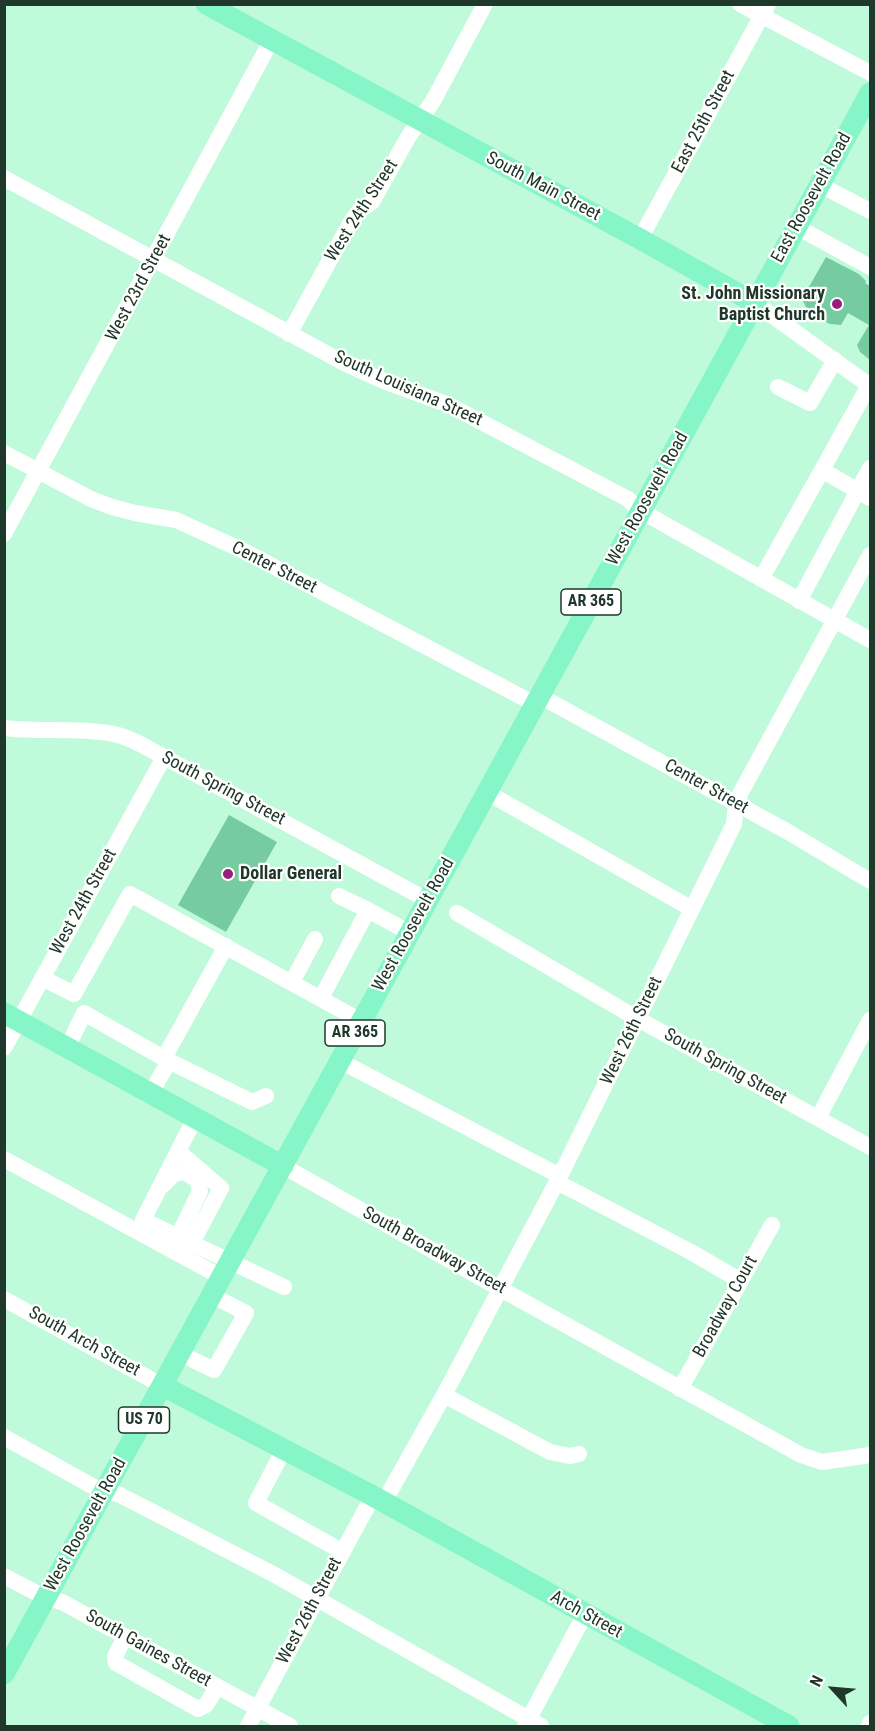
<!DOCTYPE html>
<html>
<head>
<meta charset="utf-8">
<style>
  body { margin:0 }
  #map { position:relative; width:875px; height:1731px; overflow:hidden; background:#bffbda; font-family:"Roboto Condensed",sans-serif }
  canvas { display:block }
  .frame { position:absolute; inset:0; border:6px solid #20382b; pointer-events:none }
  .north { position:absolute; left:803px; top:1659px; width:60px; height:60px; -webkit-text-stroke:4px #fff; paint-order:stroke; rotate:296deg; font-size:16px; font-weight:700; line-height:24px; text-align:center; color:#20382b }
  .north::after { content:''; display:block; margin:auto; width:21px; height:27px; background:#20382b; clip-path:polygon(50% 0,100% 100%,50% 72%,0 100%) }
</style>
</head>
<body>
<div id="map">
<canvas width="875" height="1731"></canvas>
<div class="frame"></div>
<div class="north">N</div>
</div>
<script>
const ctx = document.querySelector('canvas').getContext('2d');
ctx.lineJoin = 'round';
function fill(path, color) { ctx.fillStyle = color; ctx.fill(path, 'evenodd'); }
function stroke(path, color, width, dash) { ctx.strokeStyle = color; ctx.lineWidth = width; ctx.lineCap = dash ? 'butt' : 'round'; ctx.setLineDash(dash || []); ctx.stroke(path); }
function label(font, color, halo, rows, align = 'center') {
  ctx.font = font + ' "Roboto Condensed",sans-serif'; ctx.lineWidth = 4.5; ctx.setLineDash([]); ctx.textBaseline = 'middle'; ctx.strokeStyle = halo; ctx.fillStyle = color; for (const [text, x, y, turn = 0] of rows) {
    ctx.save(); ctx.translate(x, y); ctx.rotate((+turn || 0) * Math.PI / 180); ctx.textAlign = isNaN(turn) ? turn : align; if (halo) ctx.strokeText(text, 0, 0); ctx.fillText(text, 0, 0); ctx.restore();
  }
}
const building = new Path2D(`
  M 826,257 L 859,274 L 866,281 L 865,283 L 870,286 L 870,360 L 860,352 L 857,345 L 869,325 L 848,313 L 841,325 L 830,324 L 817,318 L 807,309 L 802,299 Z
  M 229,815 L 277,842 L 226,932 L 178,905 Z`);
const minor = new Path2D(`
  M 740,4 L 870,73
  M 4,178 L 346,364 L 386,382 L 449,405 L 628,499 L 641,511 L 657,520 L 870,640
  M 820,185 L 870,211
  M 797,227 L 870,267
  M 640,239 L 768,4
  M 755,303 L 870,386
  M 289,334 L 351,222 L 359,211 L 372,202 L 407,139 L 433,101 L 485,4
  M 869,385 L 822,470 L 870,498
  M 778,387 L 810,403 L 835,360
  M 4,453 L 91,499 L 112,507 L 135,513 L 176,520 L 244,551 L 535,704
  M 4,534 L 271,41
  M 761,579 L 822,470
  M 799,601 L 870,468
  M 540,696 L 790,833 L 870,881
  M 4,728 C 39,732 74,728 108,733 C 127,735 147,748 164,757 L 427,900
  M 488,793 L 692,909
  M 339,896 L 368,910
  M 457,913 L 638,1019 L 870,1147
  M 42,978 L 74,994 L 130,894 L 361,1021
  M 292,982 L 315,939
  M 321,998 L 368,910 L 410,933
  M 68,1046 L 84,1013 L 169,1061
  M 4,1048 L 164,757
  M 164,1058 L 226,946
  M 340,1061 L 560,1176
  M 151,1093 L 169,1061 L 252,1102 L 266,1096
  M 195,1118 L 143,1220 L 284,1287
  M 818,1118 L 870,1020
  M 179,1152 L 221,1188 L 192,1243
  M 4,1159 L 223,1278
  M 283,1166 L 499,1288 L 801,1455 L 822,1462 L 870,1455
  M 557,1182 L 691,1252 L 741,1281
  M 163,1185 L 174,1174 L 185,1172 L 198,1181 L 200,1191 L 178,1237
  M 4,1299 L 163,1386
  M 181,1354 L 214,1370 L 246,1313 L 213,1296
  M 680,1389 L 772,1225
  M 444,1395 L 550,1452 L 570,1456 L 579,1454
  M 4,1437 L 94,1487 L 120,1495 L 275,1575 L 541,1726
  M 284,1449 L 256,1503 L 343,1552
  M 384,1502 L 444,1395 L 560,1176 L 734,824 L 736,804 L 741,792 L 870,555
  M 4,1576 L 46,1598 L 62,1602 L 290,1726
  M 125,1637 L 115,1656 L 116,1663 L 198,1709 L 206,1705 L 217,1687
  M 248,1726 L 373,1496
  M 525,1726 L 585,1614
  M 869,1726 L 870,1723`);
const major = new Path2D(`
  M 206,4 L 640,239 L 755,303
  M 4,1013 L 283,1166
  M 163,1386 L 373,1496 L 789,1726
  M 4,1674 L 870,93`);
const markers = [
  [837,304,6,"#971e79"],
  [228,874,6,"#971e79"]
];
const shields = [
  [591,602,60],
  [355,1033,60],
  [144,1420,51]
];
const shieldNames = [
  ["AR 365",591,602],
  ["AR 365",355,1033],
  ["US 70",144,1420]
];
const streetNames = [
  ["East 25th Street",704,122,-62],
  ["South Main Street",543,187,28],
  ["East Roosevelt Road",812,198,-61],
  ["West 24th Street",362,211,-57],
  ["West 23rd Street",139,288,-62],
  ["South Louisiana Street",408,389,24],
  ["West Roosevelt Road",648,499,-61],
  ["Center Street",274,568,27],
  ["Center Street",706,787,29],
  ["South Spring Street",223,789,28],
  ["West 24th Street",84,902,-61],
  ["West Roosevelt Road",414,925,-61],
  ["West 26th Street",632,1031,-64],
  ["South Spring Street",725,1067,29],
  ["South Broadway Street",434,1251,29],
  ["Broadway Court",726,1307,-61],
  ["South Arch Street",84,1342,29],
  ["West Roosevelt Road",86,1525,-61],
  ["West 26th Street",310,1611,-62],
  ["Arch Street",586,1615,29],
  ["South Gaines Street",148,1649,29]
];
const poiNames = [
  ["St. John Missionary",825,294],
  ["Baptist Church",825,315],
  ["Dollar General",240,874,"left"]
];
fill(building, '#77cba0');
stroke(minor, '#fff', 16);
stroke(major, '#86f5c8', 21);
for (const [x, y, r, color] of markers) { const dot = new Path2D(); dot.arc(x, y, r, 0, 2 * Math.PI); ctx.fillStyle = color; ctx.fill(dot); stroke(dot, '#fff', 2); }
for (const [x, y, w] of shields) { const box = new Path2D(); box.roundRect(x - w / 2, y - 13, w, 26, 4.5); ctx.fillStyle = '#fff'; ctx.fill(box); stroke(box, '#20382b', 1.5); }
label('bold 16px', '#20382b', null, shieldNames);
label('18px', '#20382b', '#fff', streetNames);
label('bold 18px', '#20382b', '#fff', poiNames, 'right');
</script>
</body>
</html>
